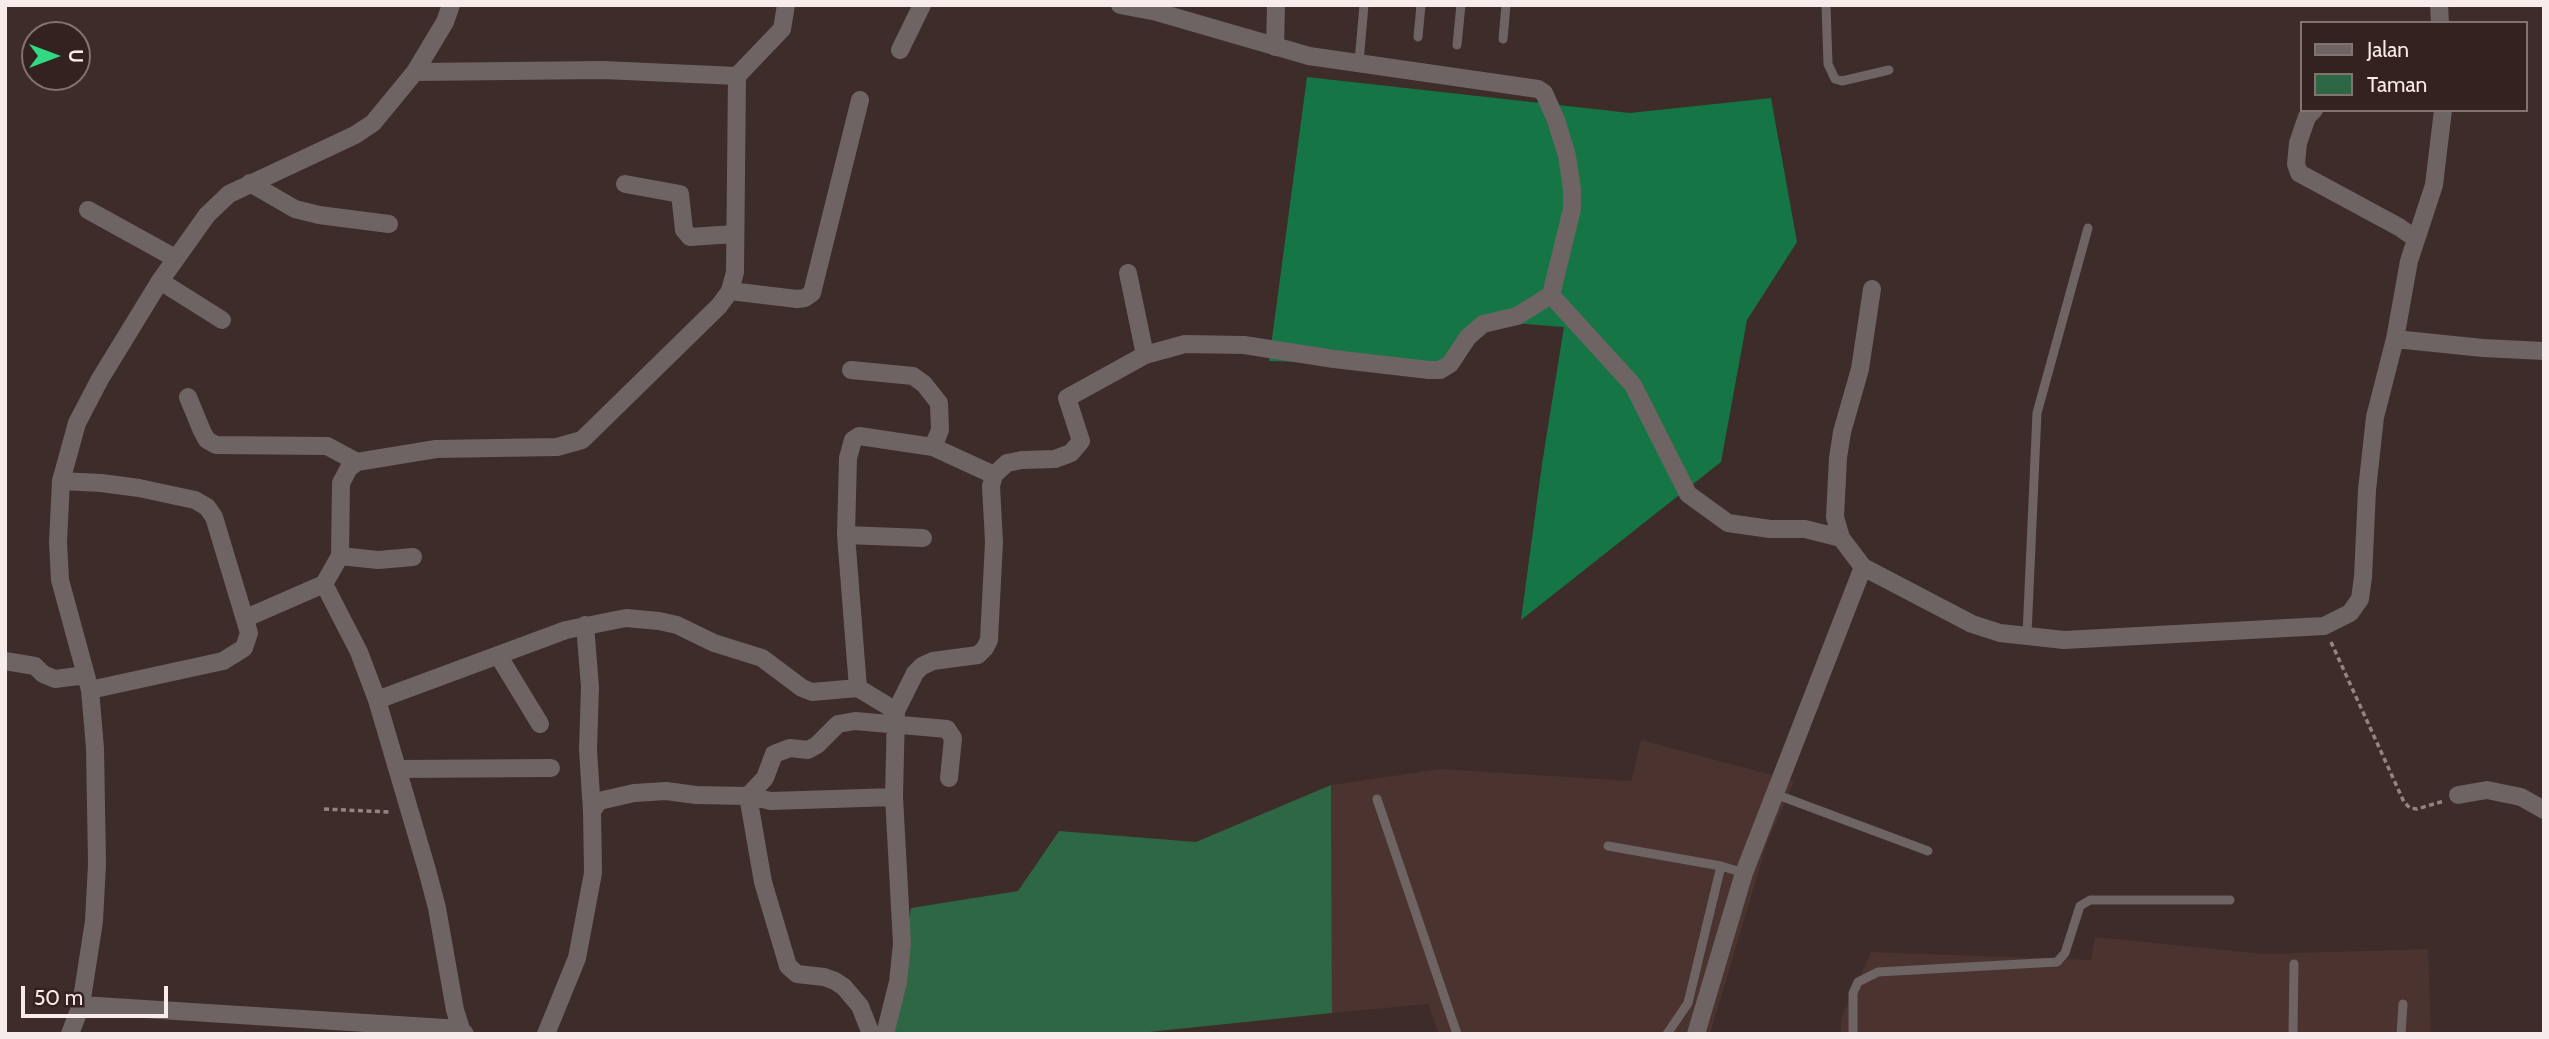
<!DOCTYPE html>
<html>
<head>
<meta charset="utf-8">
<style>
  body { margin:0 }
  #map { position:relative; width:2549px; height:1039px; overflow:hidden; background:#3d2c2a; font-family:Cabin,sans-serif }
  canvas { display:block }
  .frame { position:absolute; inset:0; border:7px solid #f8eceb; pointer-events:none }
  .legend { position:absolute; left:2300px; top:21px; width:228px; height:91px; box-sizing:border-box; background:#332220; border:2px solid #827371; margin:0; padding:9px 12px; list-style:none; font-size:21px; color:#f8eceb }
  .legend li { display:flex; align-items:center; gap:14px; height:35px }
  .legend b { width:35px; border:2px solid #827371 }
  .north { position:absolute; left:21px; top:21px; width:70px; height:70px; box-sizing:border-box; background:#332220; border:2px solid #827371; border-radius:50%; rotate:90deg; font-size:19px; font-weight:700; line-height:28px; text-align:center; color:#f8eceb }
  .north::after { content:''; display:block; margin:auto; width:24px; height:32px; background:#32d882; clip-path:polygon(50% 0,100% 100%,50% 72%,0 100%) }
  .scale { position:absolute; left:21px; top:986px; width:147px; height:32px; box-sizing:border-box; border:4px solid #f8eceb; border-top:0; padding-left:9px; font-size:21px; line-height:24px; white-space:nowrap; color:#f8eceb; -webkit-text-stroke:5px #332220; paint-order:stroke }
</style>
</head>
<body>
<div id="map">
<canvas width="2549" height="1039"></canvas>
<div class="frame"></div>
<ul class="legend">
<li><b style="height:9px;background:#6d6463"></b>Jalan</li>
<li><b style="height:19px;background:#2d6744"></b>Taman</li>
</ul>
<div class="north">U</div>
<div class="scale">50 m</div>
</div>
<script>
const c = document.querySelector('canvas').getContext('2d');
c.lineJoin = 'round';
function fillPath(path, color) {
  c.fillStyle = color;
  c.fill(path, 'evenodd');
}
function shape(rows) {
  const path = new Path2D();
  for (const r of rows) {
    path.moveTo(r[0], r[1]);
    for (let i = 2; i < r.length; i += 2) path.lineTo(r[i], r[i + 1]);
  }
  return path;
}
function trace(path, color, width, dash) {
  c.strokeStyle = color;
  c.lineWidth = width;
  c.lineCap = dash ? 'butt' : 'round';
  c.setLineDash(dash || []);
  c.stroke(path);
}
fillPath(shape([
  [1641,740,1794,781,1768,840,1710,1034,1439,1034,1428,1004,1332,1013,1331,785,1441,769,1631,781],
  [2095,937,2264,954,2428,949,2431,1034,1841,1034,1841,1019,1871,952,2091,960]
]), '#4b3330');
fillPath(shape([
  [1331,785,1332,1013,1130,1034,874,1034,891,1027,911,908,1018,891,1059,831,1196,842]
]), '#2d6744');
fillPath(shape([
  [1307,77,1630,113,1771,98,1797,242,1747,320,1721,462,1521,620,1542,464,1564,327,1474,320,1437,366,1269,361]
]), '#157544');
trace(shape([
  [2331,642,2404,802,2410,808,2417,809,2444,801],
  [324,809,390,812]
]), '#938483', 3.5, [5, 3.5]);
trace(shape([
  [1826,5,1828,64,1835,79,1842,81,1889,70],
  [1418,37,1421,5],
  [1503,39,1506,5],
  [1457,45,1461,5],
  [1359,62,1364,5],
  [2027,634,2037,413,2088,228],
  [1775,794,1928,851],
  [1377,799,1457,1034],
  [1608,846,1721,866,1744,873],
  [1667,1034,1688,1003,1721,866],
  [1853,1034,1853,993,1858,982,1878,972,2057,962,2065,953,2080,906,2090,900,2230,900],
  [2293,1034,2294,964],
  [2401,1034,2403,1004]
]), '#6d6463', 9);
trace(shape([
  [1120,5,1157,12,1309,56,1538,89,1544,93,1556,120,1567,156,1572,189,1572,209,1551,295,1633,385,1688,494,1728,523,1770,529,1805,529,1841,538,1863,567,1972,624,2000,633,2064,640,2324,626,2350,613,2360,599,2363,577,2367,490,2375,417,2395,339,2409,261,2434,185,2443,110],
  [2439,5,2440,23],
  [1275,47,1276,5],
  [900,50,922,5],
  [415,72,603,70,737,76],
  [2314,110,2307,117,2298,143,2296,164,2299,173,2399,227,2416,239],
  [250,183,295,209,319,215,389,224],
  [625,184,680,194,684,230,690,237,734,234],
  [88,210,175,258],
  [1128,273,1145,355],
  [160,281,222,320],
  [730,291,797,299,805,298,812,293,860,100],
  [2395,339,2483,348,2544,351],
  [851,370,913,376,924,384,939,403,940,430,933,447],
  [188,397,202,431,207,440,216,445,327,446,357,462],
  [61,481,101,483,139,488,195,500,207,507,214,517,249,633,244,648,223,661,90,690],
  [846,535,923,538],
  [1841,538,1835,517,1838,458,1842,432,1860,369,1872,289],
  [340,556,378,560,413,557],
  [324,584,359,652,377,700,427,870,437,908,455,1010,461,1029,465,1034],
  [246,618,324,584,340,556,341,483,349,468,357,462,436,449,557,447,582,440,719,306,730,291,735,272,737,76,782,29,786,5],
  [585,625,590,687,588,750,592,811],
  [498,655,540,724],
  [5,661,35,666,43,674,55,679,86,675],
  [858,688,846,535,848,458,853,440,859,436,933,447,994,475],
  [377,700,566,630,626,618,659,621,677,625,714,643,762,658,802,688,812,692,858,688,896,711],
  [399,769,551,768],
  [2458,795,2487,790,2521,797,2544,810],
  [81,1005,461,1029],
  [70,1034,81,1005,94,921,97,864,95,748,90,690,60,580,58,542,61,481,77,423,100,379,160,281,207,215,229,194,355,135,373,123,415,72,445,22,451,5],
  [546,1034,577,958,593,873,592,811,599,801,634,793,666,791,696,795,748,796,771,801,894,797],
  [871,1034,860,1006,844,987,835,981,824,977,797,974,788,966,763,882,748,796,765,778,774,754,790,748,808,750,817,745,838,724,855,721,947,729,953,738,949,778],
  [885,1034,898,982,902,944,894,797,896,711,915,673,922,666,933,661,978,655,985,648,989,640,994,542,991,486,994,475,1007,463,1022,460,1055,459,1071,453,1081,441,1067,398,1145,355,1185,344,1244,345,1334,359,1429,370,1440,370,1450,364,1468,337,1483,324,1517,316,1551,295],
  [1696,1034,1744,873,1863,567]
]), '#6d6463', 18);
</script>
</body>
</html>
